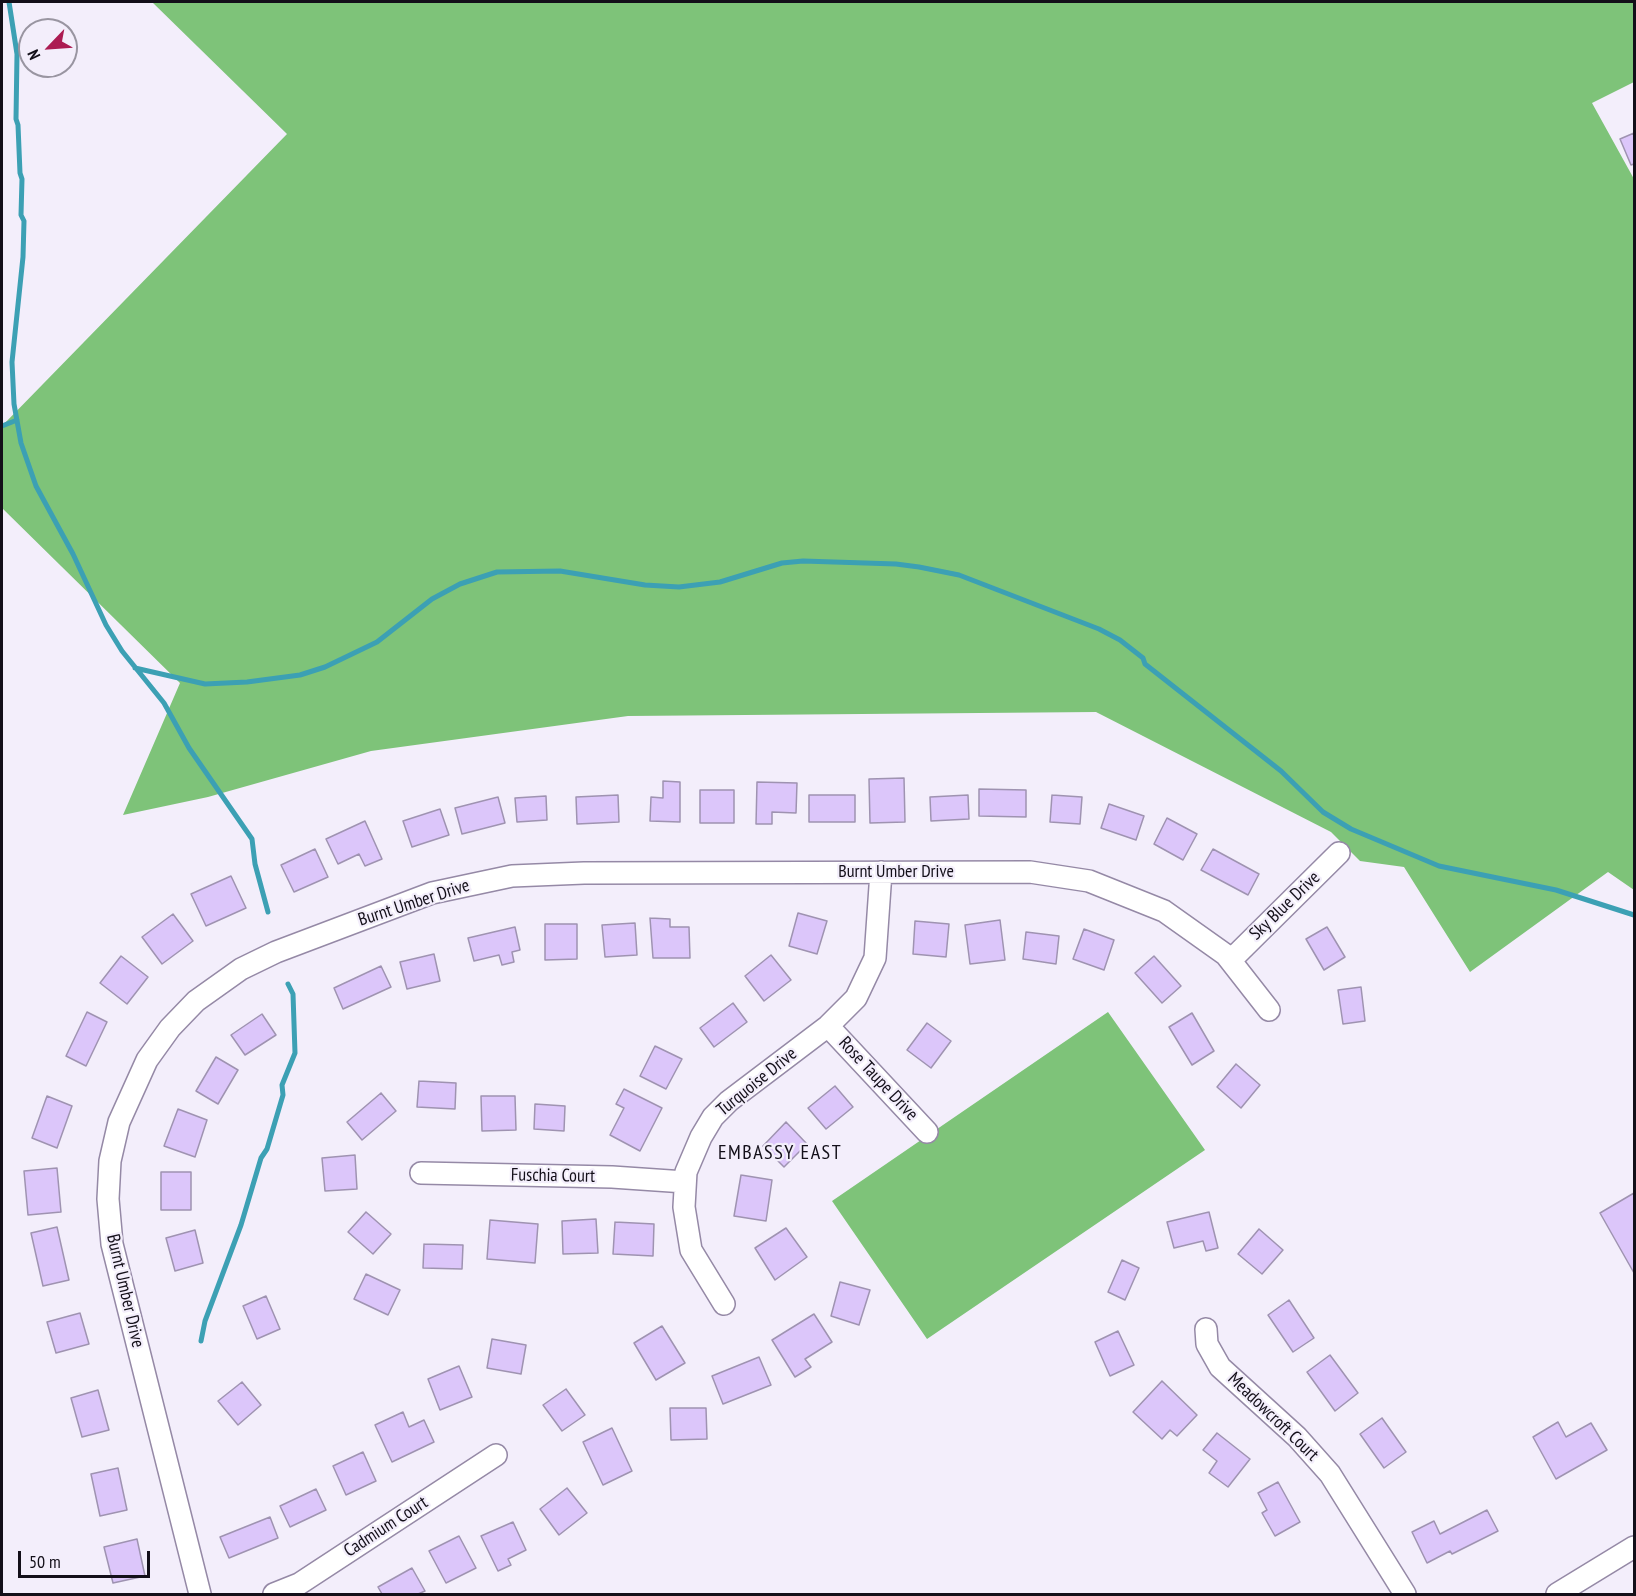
<!DOCTYPE html>
<html>
<head>
<meta charset="utf-8">
<style>
  body { margin:0 }
  #map { position:relative; width:1636px; height:1596px; overflow:hidden; background:#f3eefb; font-family:"PT Sans Narrow",sans-serif }
  canvas { display:block }
  .frame { position:absolute; inset:0; border:3px solid #130f19; pointer-events:none }
  .north { position:absolute; left:18px; top:18px; width:60px; height:60px; box-sizing:border-box; background:#f3eefb; border:2px solid #9995a1; border-radius:50%; rotate:245deg; font-size:16px; font-weight:700; line-height:24px; text-align:center; color:#130f19 }
  .north::after { content:''; display:block; margin:auto; width:21px; height:27px; background:#ac1b52; clip-path:polygon(50% 0,100% 100%,50% 72%,0 100%) }
  .scale { position:absolute; left:18px; top:1551px; width:132px; height:27px; box-sizing:border-box; border:3px solid #130f19; border-top:0; padding-left:8px; font-size:18px; line-height:21px; white-space:nowrap; color:#130f19; -webkit-text-stroke:4px #f3eefb; paint-order:stroke }
</style>
</head>
<body>
<div id="map">
<canvas width="1636" height="1596"></canvas>
<div class="frame"></div>
<div class="north">N</div>
<div class="scale">50 m</div>
</div>
<script>
const c = document.querySelector('canvas').getContext('2d');
c.lineJoin = 'round';
function fillPath(path, color) {
  c.fillStyle = color;
  c.fill(path, 'evenodd');
}
function shape(rows) {
  const path = new Path2D();
  for (const r of rows) {
    path.moveTo(r[0], r[1]);
    for (let i = 2; i < r.length; i += 2) path.lineTo(r[i], r[i + 1]);
  }
  return path;
}
function trace(path, color, width, dash) {
  c.strokeStyle = color;
  c.lineWidth = width;
  c.lineCap = dash ? 'butt' : 'round';
  c.setLineDash(dash || []);
  c.stroke(path);
}
function drawText(font, color, halo, rows, align = 'center') {
  c.font = font + ' "PT Sans Narrow",sans-serif';
  c.lineWidth = 4.5;
  c.setLineDash([]);
  c.textBaseline = 'middle';
  c.strokeStyle = halo;
  c.fillStyle = color;
  for (const [text, x, y, turn = 0] of rows) {
    c.save();
    c.translate(x, y);
    c.rotate((+turn || 0) * Math.PI / 180);
    c.textAlign = isNaN(turn) ? turn : align;
    if (halo) c.strokeText(text, 0, 0);
    c.fillText(text, 0, 0);
    c.restore();
  }
}
fillPath(shape([
  [152,2,1634,2,1634,82,1592,103,1634,179,1634,890,1608,872,1470,972,1404,867,1360,861,1331,832,1096,712,628,716,371,751,208,797,123,815,180,683,2,508,2,426,287,134],
  [1108,1012,1205,1150,927,1339,832,1201]
]), '#7ec379');
trace(shape([
  [9,2,17,54,16,119,18,125,20,173,22,179,21,215,24,221,23,257,12,362,14,404,21,443,36,486,73,554,106,625,122,651,164,703,189,748,252,839,255,864,268,912],
  [2,426,17,420],
  [135,668,205,684,247,682,300,675,325,667,377,642,432,599,460,584,497,572,560,571,645,585,679,587,720,582,782,563,803,561,896,564,919,567,959,575,1099,629,1120,640,1143,658,1145,664,1281,771,1323,812,1351,829,1439,866,1556,890,1634,915],
  [201,1341,205,1321,241,1225,261,1158,267,1149,283,1095,282,1085,295,1053,293,994,288,984]
]), '#3ca0b4', 5);
const building = shape([
  [1634,133,1634,164,1631,165,1620,139,1634,133],
  [904,778,905,822,870,823,869,779,904,778],
  [663,781,680,782,680,822,650,821,651,797,663,798,663,781],
  [757,782,797,783,796,813,772,812,772,824,756,824,757,782],
  [979,789,1026,790,1026,817,979,816,979,789],
  [700,790,734,790,734,823,700,823,700,790],
  [618,795,619,822,577,824,576,797,618,795],
  [809,795,855,795,855,822,809,822,809,795],
  [968,795,969,819,931,821,930,797,968,795],
  [1052,795,1082,797,1080,824,1050,822,1052,795],
  [546,796,547,820,517,822,515,798,546,796],
  [498,797,505,823,462,834,455,808,498,797],
  [1109,804,1144,816,1136,840,1101,828,1109,804],
  [440,809,449,835,412,847,403,821,440,809],
  [1167,818,1197,834,1183,860,1154,844,1167,818],
  [365,821,382,859,365,866,359,854,338,864,326,839,365,821],
  [315,849,328,877,294,892,281,865,315,849],
  [1213,849,1259,874,1248,895,1201,870,1213,849],
  [231,876,246,908,206,926,191,894,231,876],
  [798,913,827,921,817,954,789,946,798,913],
  [173,914,193,941,162,964,142,937,173,914],
  [650,918,670,919,670,927,689,927,690,958,653,958,650,918],
  [1000,920,1005,960,970,964,965,925,1000,920],
  [915,921,949,924,946,957,913,954,915,921],
  [635,923,637,955,605,957,602,925,635,923],
  [545,924,577,924,577,959,545,960,545,924],
  [515,927,520,950,512,952,514,962,502,965,499,955,474,961,468,938,515,927],
  [1327,927,1345,957,1324,970,1306,939,1327,927],
  [1084,929,1114,940,1104,970,1073,959,1084,929],
  [1026,932,1059,936,1056,964,1023,959,1026,932],
  [434,954,440,981,407,989,400,962,434,954],
  [771,955,791,980,764,1001,745,976,771,955],
  [121,956,148,977,127,1004,100,983,121,956],
  [1154,956,1181,986,1162,1003,1135,973,1154,956],
  [381,966,391,987,343,1009,334,988,381,966],
  [1361,987,1365,1021,1343,1024,1338,990,1361,987],
  [733,1003,747,1022,714,1047,700,1028,733,1003],
  [87,1012,107,1022,86,1066,66,1056,87,1012],
  [1192,1013,1214,1051,1192,1065,1169,1027,1192,1013],
  [262,1014,276,1035,245,1055,231,1035,262,1014],
  [927,1023,951,1041,931,1068,907,1050,927,1023],
  [655,1046,682,1059,666,1089,640,1076,655,1046],
  [216,1057,238,1070,218,1104,196,1091,216,1057],
  [1236,1064,1260,1085,1241,1108,1217,1087,1236,1064],
  [419,1081,456,1083,455,1109,417,1107,419,1081],
  [835,1086,853,1107,826,1129,808,1108,835,1086],
  [624,1089,662,1108,640,1151,610,1135,624,1108,616,1104,624,1089],
  [381,1093,396,1111,362,1140,347,1122,381,1093],
  [47,1096,72,1106,57,1148,32,1138,47,1096],
  [481,1096,515,1096,516,1130,482,1131,481,1096],
  [535,1104,565,1106,564,1131,534,1129,535,1104],
  [178,1109,207,1120,195,1157,164,1146,178,1109],
  [786,1122,807,1144,784,1167,763,1146,786,1122],
  [355,1155,357,1189,325,1191,322,1158,355,1155],
  [57,1168,61,1212,28,1215,24,1171,57,1168],
  [161,1172,191,1172,191,1210,161,1210,161,1172],
  [741,1175,772,1180,766,1221,734,1216,741,1175],
  [1634,1193,1634,1273,1600,1213,1634,1193],
  [366,1212,391,1234,373,1254,348,1232,366,1212],
  [1209,1212,1218,1248,1206,1251,1203,1241,1174,1248,1167,1222,1209,1212],
  [596,1219,598,1253,563,1254,562,1221,596,1219],
  [490,1220,538,1224,535,1263,487,1259,490,1220],
  [615,1222,654,1224,653,1256,613,1254,615,1222],
  [57,1227,69,1280,43,1286,31,1233,57,1227],
  [786,1228,807,1257,775,1280,755,1248,786,1228],
  [1259,1229,1283,1250,1262,1274,1238,1254,1259,1229],
  [195,1230,203,1263,175,1271,166,1238,195,1230],
  [424,1244,463,1245,462,1269,423,1268,424,1244],
  [1122,1260,1139,1268,1125,1300,1108,1292,1122,1260],
  [366,1274,400,1290,388,1315,354,1299,366,1274],
  [840,1282,870,1290,859,1325,831,1316,840,1282],
  [266,1296,280,1329,257,1339,243,1306,266,1296],
  [1289,1300,1314,1338,1293,1352,1268,1315,1289,1300],
  [80,1313,89,1344,56,1353,47,1322,80,1313],
  [814,1314,832,1342,805,1359,811,1367,795,1377,772,1340,814,1314],
  [662,1326,685,1363,656,1380,634,1343,662,1326],
  [1118,1331,1134,1365,1110,1376,1095,1342,1118,1331],
  [492,1339,526,1345,521,1374,487,1368,492,1339],
  [1330,1355,1358,1393,1335,1411,1307,1372,1330,1355],
  [759,1357,771,1385,723,1404,712,1376,759,1357],
  [459,1366,472,1397,440,1410,428,1379,459,1366],
  [1162,1381,1197,1415,1177,1436,1170,1430,1162,1439,1133,1412,1162,1381],
  [242,1382,261,1405,238,1425,218,1401,242,1382],
  [566,1389,585,1415,562,1431,543,1405,566,1389],
  [98,1390,109,1430,82,1437,71,1398,98,1390],
  [670,1408,706,1408,707,1439,671,1440,670,1408],
  [403,1412,409,1427,424,1420,434,1442,392,1462,375,1425,403,1412],
  [1382,1418,1406,1452,1384,1468,1360,1434,1382,1418],
  [1558,1422,1566,1437,1591,1423,1607,1450,1556,1479,1533,1437,1558,1422],
  [612,1428,632,1471,603,1485,583,1442,612,1428],
  [1217,1433,1250,1459,1228,1487,1209,1473,1217,1461,1203,1450,1217,1433],
  [363,1452,376,1481,346,1495,333,1466,363,1452],
  [118,1468,127,1510,100,1516,91,1474,118,1468],
  [1278,1482,1300,1522,1275,1536,1262,1513,1267,1510,1258,1493,1278,1482],
  [567,1488,587,1513,559,1535,540,1509,567,1488],
  [316,1489,326,1510,290,1527,280,1506,316,1489],
  [1487,1510,1498,1531,1452,1554,1450,1551,1427,1563,1412,1532,1434,1521,1440,1534,1487,1510],
  [270,1517,278,1538,229,1558,220,1537,270,1517],
  [513,1522,526,1550,508,1559,511,1565,498,1571,481,1536,513,1522],
  [459,1536,476,1568,446,1583,429,1551,459,1536],
  [137,1539,145,1576,113,1583,104,1547,137,1539],
  [412,1568,425,1591,418,1594,382,1594,378,1587,412,1568]
]);
fillPath(building, '#dcc6fa');
trace(building, '#9f93b1', 1.5);
const minor = shape([
  [1231,960,1339,853],
  [828,1026,927,1132],
  [421,1173,612,1177,685,1182],
  [724,1304,691,1250,684,1207,686,1172,701,1137,713,1117,729,1101,828,1026,856,998,875,958,881,872],
  [1206,1329,1207,1344,1220,1367,1297,1437,1330,1474,1405,1594],
  [200,1594,112,1244,108,1199,110,1161,119,1122,147,1060,170,1028,196,1001,241,969,276,952,432,893,512,876,584,873,1030,872,1089,881,1164,911,1226,955,1269,1010],
  [274,1594,299,1584,496,1455],
  [1557,1594,1634,1547]
]);
trace(minor, '#9589a6', 24);
trace(minor, '#fff', 21);
drawText('18px', '#130f19', '#f3eefb', [
  ["Burnt Umber Drive",896,872],
  ["Burnt Umber Drive",414,903,-18],
  ["Sky Blue Drive",1285,906,-44],
  ["Rose Taupe Drive",878,1079,47],
  ["Turquoise Drive",757,1082,-39],
  ["Fuschia Court",553,1176,1],
  ["Burnt Umber Drive",125,1291,77],
  ["Meadowcroft Court",1273,1417,44],
  ["Cadmium Court",386,1527,-33]
]);
c.letterSpacing = '1.5px';
drawText('20px', '#130f19', '#f3eefb', [
  ["EMBASSY EAST",780,1153]
]);
c.letterSpacing = '0px';
</script>
</body>
</html>
